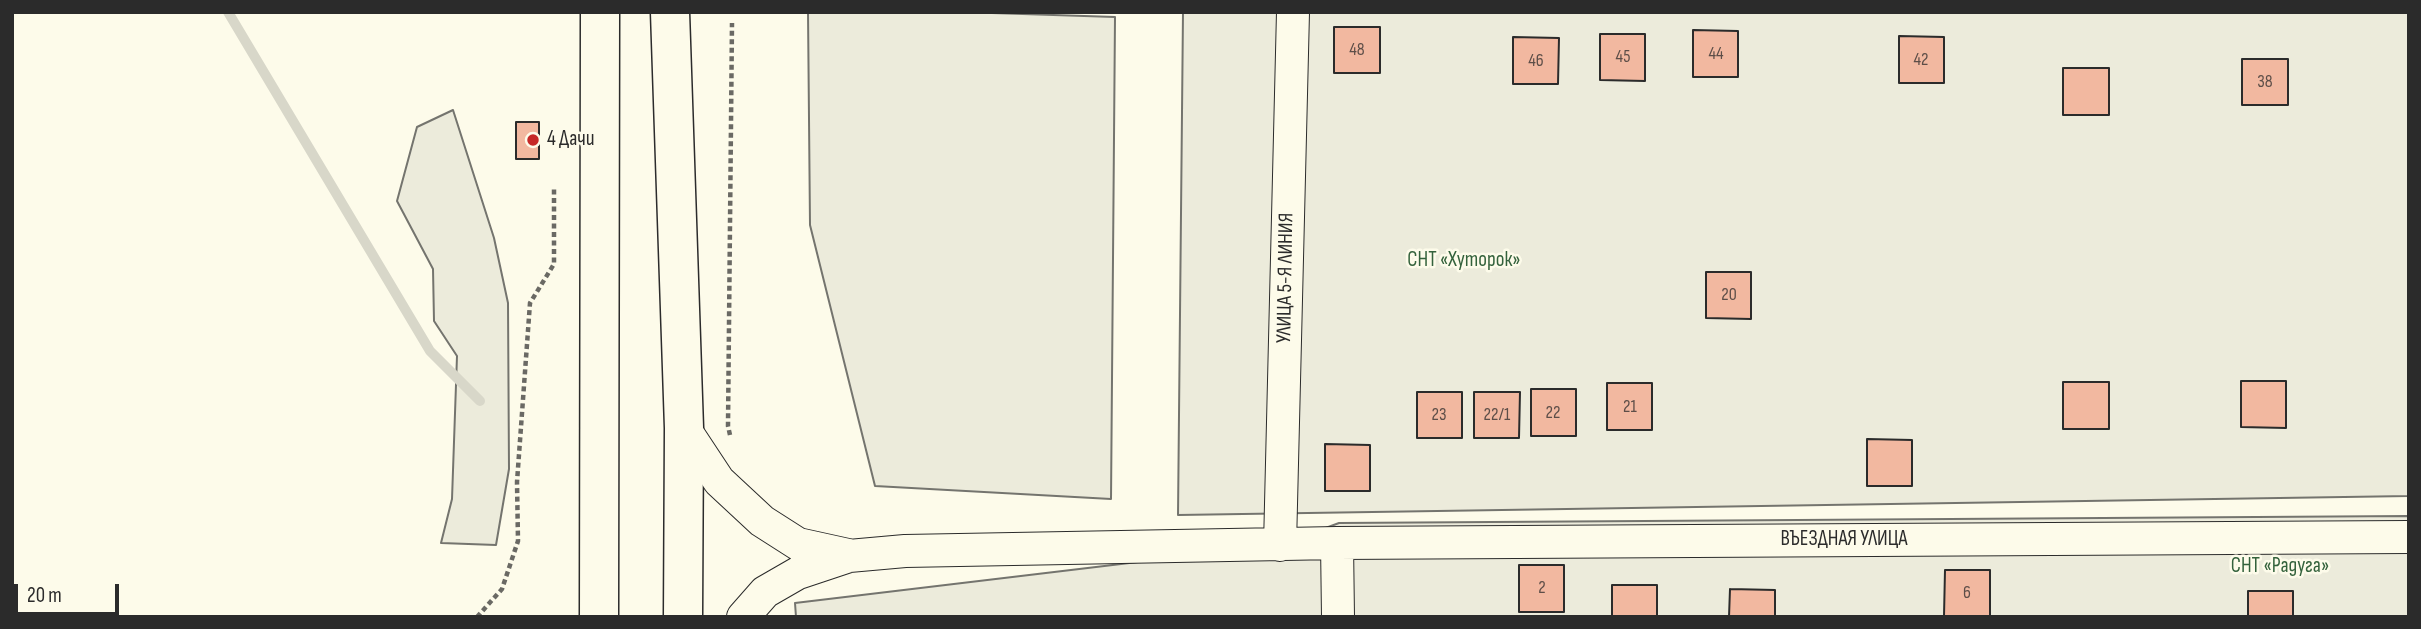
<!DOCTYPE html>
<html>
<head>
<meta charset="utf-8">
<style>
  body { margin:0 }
  #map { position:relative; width:2421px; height:629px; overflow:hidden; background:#fdfbea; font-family:"Sofia Sans Condensed",sans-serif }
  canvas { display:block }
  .frame { position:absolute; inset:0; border:14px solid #2b2b2b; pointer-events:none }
  .scale { position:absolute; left:14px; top:584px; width:105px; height:32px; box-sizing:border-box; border:4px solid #2b2b2b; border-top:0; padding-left:9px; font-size:21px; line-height:24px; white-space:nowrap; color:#2b2b2b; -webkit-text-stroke:5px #fdfbea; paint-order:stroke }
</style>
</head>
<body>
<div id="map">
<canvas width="2421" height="629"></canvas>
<div class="frame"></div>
<div class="scale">20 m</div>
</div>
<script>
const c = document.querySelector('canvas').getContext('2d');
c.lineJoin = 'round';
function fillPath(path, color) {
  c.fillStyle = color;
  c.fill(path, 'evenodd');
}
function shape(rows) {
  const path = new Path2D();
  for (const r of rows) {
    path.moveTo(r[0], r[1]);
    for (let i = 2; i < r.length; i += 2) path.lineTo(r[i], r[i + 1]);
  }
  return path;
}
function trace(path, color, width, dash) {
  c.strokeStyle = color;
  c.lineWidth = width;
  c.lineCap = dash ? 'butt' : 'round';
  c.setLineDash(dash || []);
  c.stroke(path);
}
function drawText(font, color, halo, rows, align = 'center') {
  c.font = font + ' "Sofia Sans Condensed",sans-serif';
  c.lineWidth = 5;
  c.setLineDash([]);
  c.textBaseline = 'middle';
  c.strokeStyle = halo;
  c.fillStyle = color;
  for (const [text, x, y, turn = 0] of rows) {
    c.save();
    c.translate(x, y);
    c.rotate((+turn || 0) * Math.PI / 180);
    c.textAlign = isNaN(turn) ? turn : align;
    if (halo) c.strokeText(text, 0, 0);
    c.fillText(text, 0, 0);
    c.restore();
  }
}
const green = shape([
  [808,12,961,12,1115,17,1111,499,875,486,810,225,808,12],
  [1183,12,2409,12,2409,496,1178,515,1183,12],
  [453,110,494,238,508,303,509,469,496,545,441,543,452,499,457,356,434,321,433,269,397,201,417,127,453,110],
  [2409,516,2409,617,796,617,795,603,1280,545,1339,523,2409,516]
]);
fillPath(green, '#ecebdb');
trace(green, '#74746e', 2);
trace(shape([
  [228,12,430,351,480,401]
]), '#d8d7c9', 10);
const building = shape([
  [1334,27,1380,27,1380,73,1334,73,1334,27],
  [1693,30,1738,31,1738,77,1693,77,1693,30],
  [1600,34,1645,34,1645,81,1600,80,1600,34],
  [1899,36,1944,37,1944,83,1899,83,1899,36],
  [1513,37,1559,38,1558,84,1513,84,1513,37],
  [2242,59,2288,59,2288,105,2242,105,2242,59],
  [2063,68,2109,68,2109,115,2063,115,2063,68],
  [516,122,539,122,539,159,516,159,516,122],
  [1706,272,1751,272,1751,319,1706,318,1706,272],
  [2241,381,2286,381,2286,428,2241,427,2241,381],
  [2063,382,2109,382,2109,429,2063,429,2063,382],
  [1607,383,1652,383,1652,430,1607,430,1607,383],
  [1531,389,1576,389,1576,436,1531,436,1531,389],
  [1417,392,1462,392,1462,438,1417,438,1417,392],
  [1474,392,1520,392,1519,438,1474,438,1474,392],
  [1867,439,1912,440,1912,486,1867,486,1867,439],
  [1325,444,1370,445,1370,491,1325,491,1325,444],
  [1519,565,1564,565,1564,612,1519,612,1519,565],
  [1945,570,1990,570,1990,616,1944,616,1945,570],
  [1612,585,1657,585,1657,617,1612,617,1612,585],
  [1730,589,1775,590,1775,617,1729,617,1730,589],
  [2248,591,2293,591,2293,617,2248,617,2248,591]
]);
fillPath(building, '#f2b8a0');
trace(building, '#2b2b2b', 2);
const minor = shape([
  [684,428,719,481,762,521,798,544,848,555],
  [1337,543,1338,617],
  [1280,545,1293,12],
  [743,617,765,592,798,573,849,556,905,551,1337,543,2409,537]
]);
const primary = shape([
  [670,12,684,428,683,617],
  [599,617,600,12]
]);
trace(minor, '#2b2b2b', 34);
trace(primary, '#2b2b2b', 41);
trace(shape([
  [730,435,728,426,732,23],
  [477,617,502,589,518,541,517,482,530,303,554,264,554,187]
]), '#6a6964', 4.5, [5, 3.5]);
trace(minor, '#fdfbea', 32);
trace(primary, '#fdfbea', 38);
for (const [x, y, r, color] of [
  [533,140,7,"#c62828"]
]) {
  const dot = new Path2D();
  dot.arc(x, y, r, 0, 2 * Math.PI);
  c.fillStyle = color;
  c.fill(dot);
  trace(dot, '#fdfbea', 2.5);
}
drawText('18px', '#5d4e48', null, [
  ["48",1357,50],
  ["44",1716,54],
  ["45",1623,57],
  ["42",1921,60],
  ["46",1536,61],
  ["38",2265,82],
  ["20",1729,295],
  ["21",1630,407],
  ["22",1553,413],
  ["23",1439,415],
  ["22/1",1497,415],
  ["2",1542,588],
  ["6",1967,593]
]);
drawText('21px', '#2b2b2b', '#fdfbea', [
  ["4 Дачи",547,140]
], 'left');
drawText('21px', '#34623c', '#fdfbea', [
  ["СНТ «Хуторок»",1464,261],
  ["СНТ «Радуга»",2280,567]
]);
drawText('21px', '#2b2b2b', '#fdfbea', [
  ["УЛИЦА 5-Я ЛИНИЯ",1286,278,-89],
  ["ВЪЕЗДНАЯ УЛИЦА",1844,540]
]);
</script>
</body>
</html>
